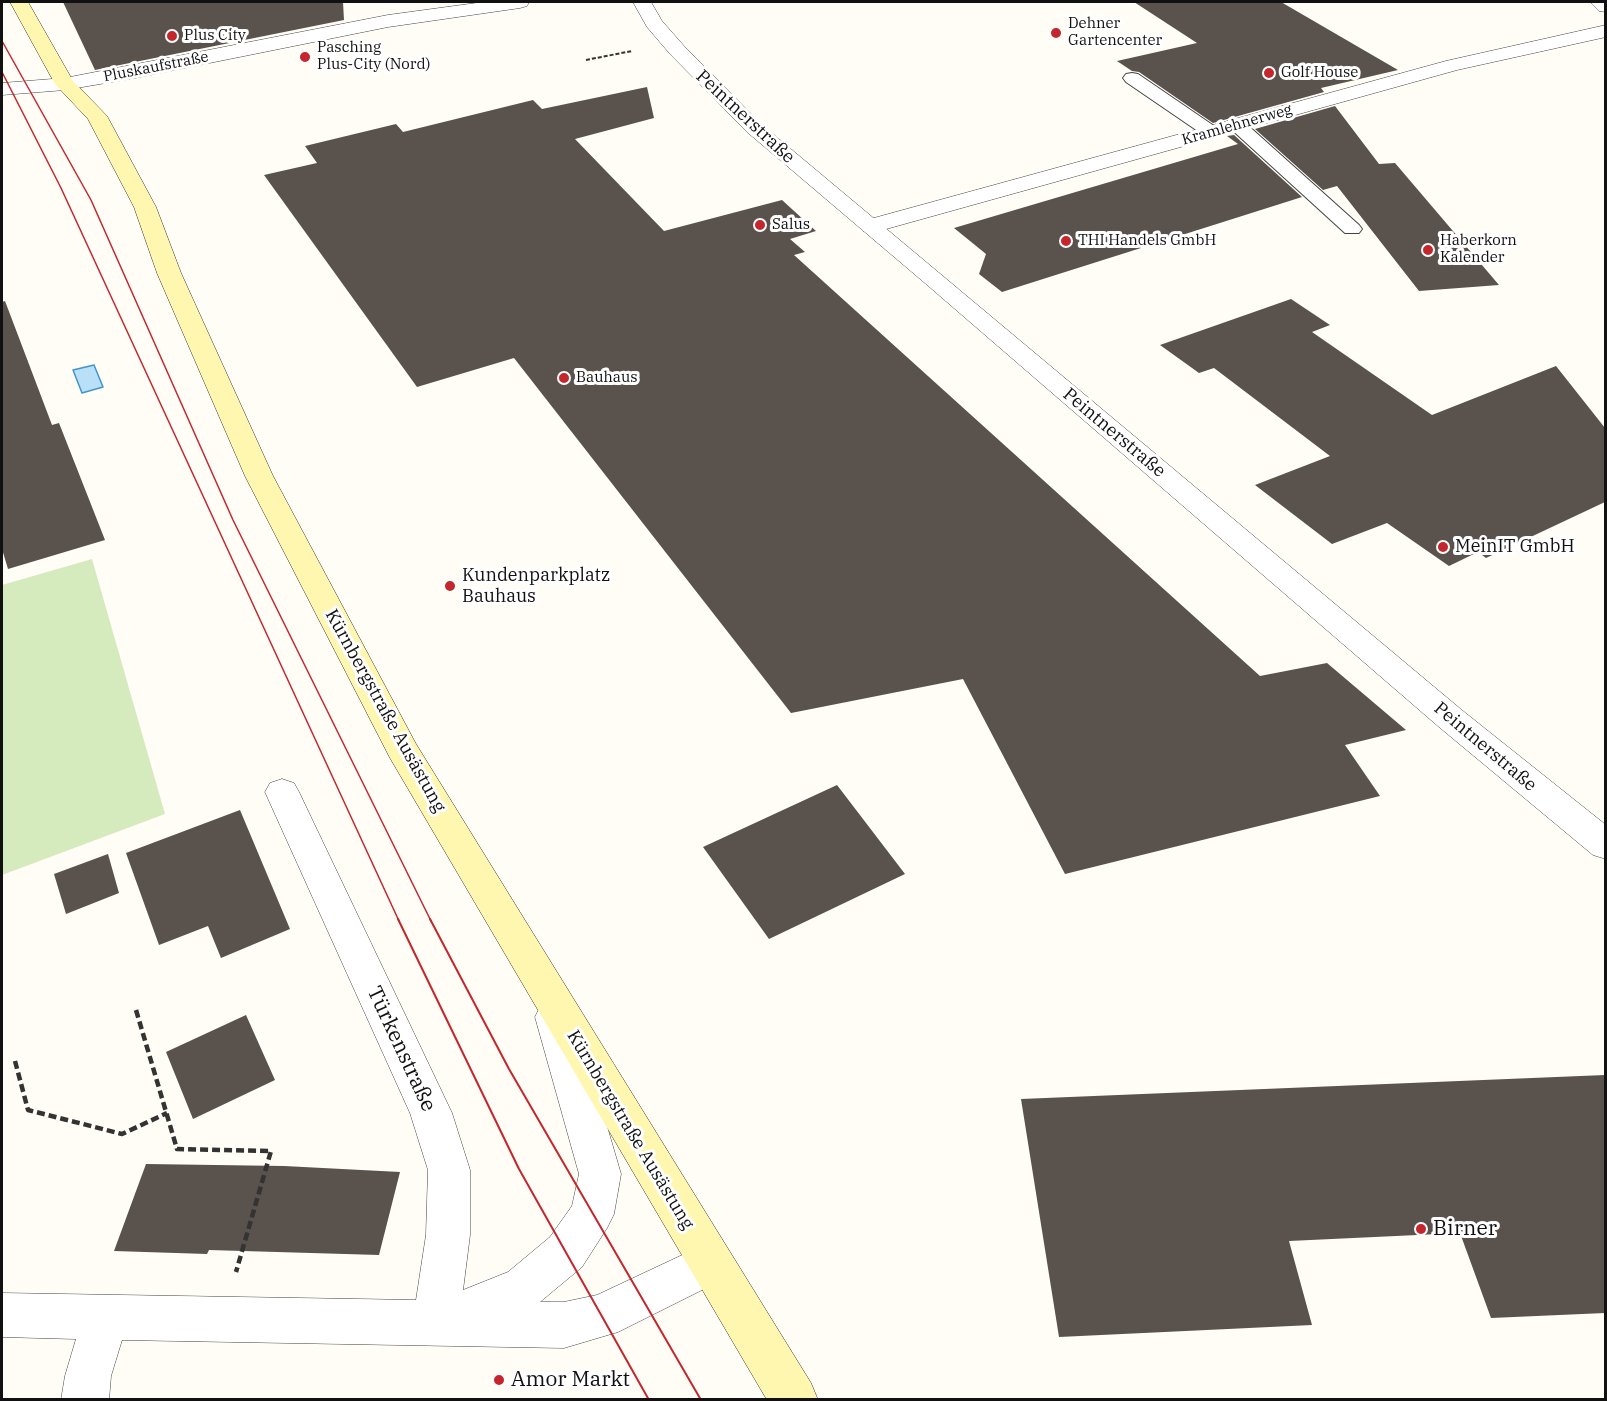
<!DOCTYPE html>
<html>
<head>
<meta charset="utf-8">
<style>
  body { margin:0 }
  #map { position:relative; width:1607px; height:1401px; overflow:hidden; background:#fffdf5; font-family:"IBM Plex Serif",serif }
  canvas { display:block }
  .frame { position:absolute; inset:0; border:3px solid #111; pointer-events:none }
</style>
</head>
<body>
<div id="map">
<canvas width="1607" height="1401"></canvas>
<div class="frame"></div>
</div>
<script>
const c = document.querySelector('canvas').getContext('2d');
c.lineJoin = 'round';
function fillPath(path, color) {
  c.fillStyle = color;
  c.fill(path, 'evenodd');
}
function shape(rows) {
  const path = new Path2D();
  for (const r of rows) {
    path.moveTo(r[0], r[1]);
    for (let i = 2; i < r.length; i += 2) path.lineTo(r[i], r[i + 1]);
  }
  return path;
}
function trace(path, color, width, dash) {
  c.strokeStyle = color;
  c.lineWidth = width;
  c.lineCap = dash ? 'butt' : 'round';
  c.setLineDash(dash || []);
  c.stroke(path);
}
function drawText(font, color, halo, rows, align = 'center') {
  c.font = font + ' "IBM Plex Serif",serif';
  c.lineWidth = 6;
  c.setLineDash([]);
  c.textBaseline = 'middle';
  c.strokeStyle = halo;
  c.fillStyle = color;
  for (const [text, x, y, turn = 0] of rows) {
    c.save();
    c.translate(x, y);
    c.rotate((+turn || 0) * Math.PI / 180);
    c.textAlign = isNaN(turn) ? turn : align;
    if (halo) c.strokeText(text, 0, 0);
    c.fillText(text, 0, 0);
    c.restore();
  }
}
fillPath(shape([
  [92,559,165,814,2,875,2,585]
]), '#d5ebbd');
const water = shape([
  [94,365,103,387,82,393,73,370,94,365]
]);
fillPath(water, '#b9e0f7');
trace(water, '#3f96cf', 1.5);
fillPath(shape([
  [63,2,343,2,344,20,95,70],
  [1134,2,1281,2,1398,70,1321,88,1324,92,1213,123,1139,72,1132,71,1117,61,1197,43],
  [647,87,654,118,575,139,664,231,782,200,816,231,790,239,805,252,794,255,1260,676,1327,663,1406,730,1345,745,1380,796,1065,874,963,679,791,713,514,358,417,387,264,175,317,163,305,146,396,124,403,132,533,100,542,109],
  [1335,106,1379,164,1395,163,1499,285,1419,291,1337,186,1323,190,1255,129],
  [1234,135,1302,197,1002,292,979,274,986,254,954,228,1238,144,1227,136],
  [1291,299,1330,325,1312,332,1432,415,1556,366,1605,428,1605,502,1486,558,1478,552,1449,566,1387,523,1332,544,1255,485,1330,456,1214,368,1199,373,1160,345],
  [5,301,52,425,59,423,105,540,8,569,2,549,2,302],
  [837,785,905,874,769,939,703,847],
  [240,810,290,929,221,958,208,926,159,945,126,853],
  [108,854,119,893,66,914,54,874],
  [246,1015,275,1080,193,1119,166,1052],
  [1605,1075,1605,1313,1491,1318,1460,1233,1289,1241,1312,1325,1059,1337,1021,1099],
  [146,1164,284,1166,400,1172,379,1255,209,1250,207,1254,114,1251]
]), '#5a524d');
const service = shape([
  [1132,73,1138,74,1217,128,1220,132,1217,136,1205,136,1126,82,1123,78,1126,74,1132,73],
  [1237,120,1243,121,1359,225,1362,229,1359,233,1345,233,1231,129,1228,125,1231,121,1237,120]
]);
const minor = shape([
  [484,2,529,2,527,6,520,8,388,27,135,78,65,90,2,95,2,83,65,78,388,15,484,2],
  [1590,2,1606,2,1606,12,1599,11,1590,2],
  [1606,25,1606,37,1457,70,879,231,871,233,863,231,859,226,863,221,1446,61,1606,25],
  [282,779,294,783,299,792,452,1113,470,1170,470,1235,463,1290,508,1272,550,1237,572,1206,579,1174,535,1017,541,1005,555,1000,569,1005,575,1017,621,1174,614,1214,607,1228,582,1267,540,1302,564,1302,597,1295,710,1242,726,1248,732,1263,726,1278,618,1332,564,1348,122,1340,111,1376,109,1400,61,1400,65,1376,76,1339,2,1337,2,1293,416,1300,426,1235,428,1170,410,1113,265,792,270,783,282,779]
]);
const tertiary = shape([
  [633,2,651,2,662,21,684,46,761,124,1463,711,1606,825,1606,859,1593,855,1439,727,926,284,747,132,670,54,647,27,633,2]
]);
const secondary = shape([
  [10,2,28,2,73,81,107,116,156,207,181,273,273,476,416,744,811,1383,818,1400,767,1400,390,758,245,476,157,273,134,207,88,119,55,84,10,2]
]);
trace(service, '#444', 2);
trace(minor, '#444', 1);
trace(tertiary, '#444', 1);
trace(secondary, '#333', 1);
trace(shape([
  [586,60,632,51]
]), '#333', 2, [4, 2]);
trace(shape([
  [136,1010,177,1149,271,1151,236,1272],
  [15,1061,28,1110,122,1134,167,1113]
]), '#333', 4.5, [8, 4]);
fillPath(service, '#fff');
fillPath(minor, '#fff');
fillPath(tertiary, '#fff');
fillPath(secondary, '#fff6b0');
trace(shape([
  [2,41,91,200,233,520,431,921],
  [2,72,61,188,399,921]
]), '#c4262e', 1.5);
trace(shape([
  [398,919,519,1169,649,1400],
  [430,919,509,1069,701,1400]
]), '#c4262e', 2);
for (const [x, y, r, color] of [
  [1056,33,6,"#c4262e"],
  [172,36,6,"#c4262e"],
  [305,57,6,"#c4262e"],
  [1269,73,6,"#c4262e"],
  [760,225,6,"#c4262e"],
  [1066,241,6,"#c4262e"],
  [1428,250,6,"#c4262e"],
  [564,378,6,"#c4262e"],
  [1443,547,6,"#c4262e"],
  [450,586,6,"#c4262e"],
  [1421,1229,6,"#c4262e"],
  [499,1380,6,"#c4262e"]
]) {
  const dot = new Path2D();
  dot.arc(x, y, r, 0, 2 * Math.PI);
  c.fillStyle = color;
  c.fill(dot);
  trace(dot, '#fff', 2);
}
drawText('15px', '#111', '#fff', [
  ["Dehner",1068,24],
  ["Gartencenter",1068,41],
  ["Plus City",184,36],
  ["Pasching",317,48],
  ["Plus-City (Nord)",317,65],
  ["Golf House",1281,73],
  ["Salus",772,225],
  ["THI Handels GmbH",1078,241],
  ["Haberkorn",1440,241],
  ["Kalender",1440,258],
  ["Bauhaus",576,378]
], 'left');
drawText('15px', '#111', '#fff', [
  ["Pluskaufstraße",156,67,-11],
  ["Kramlehnerweg",1237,125,-16]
]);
drawText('18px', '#111', '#fff', [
  ["Peintnerstraße",745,117,43],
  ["Peintnerstraße",1114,433,40],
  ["Kürnbergstraße Ausästung",385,711,61],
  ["Peintnerstraße",1485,747,40],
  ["Kürnbergstraße Ausästung",630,1130,59]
]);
drawText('18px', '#111', '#fff', [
  ["MeinIT GmbH",1455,547],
  ["Kundenparkplatz",462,576],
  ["Bauhaus",462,597]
], 'left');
drawText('21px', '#111', '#fff', [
  ["Türkenstraße",401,1049,65]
]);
drawText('21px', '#111', '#fff', [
  ["Birner",1433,1229],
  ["Amor Markt",511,1380]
], 'left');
</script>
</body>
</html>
